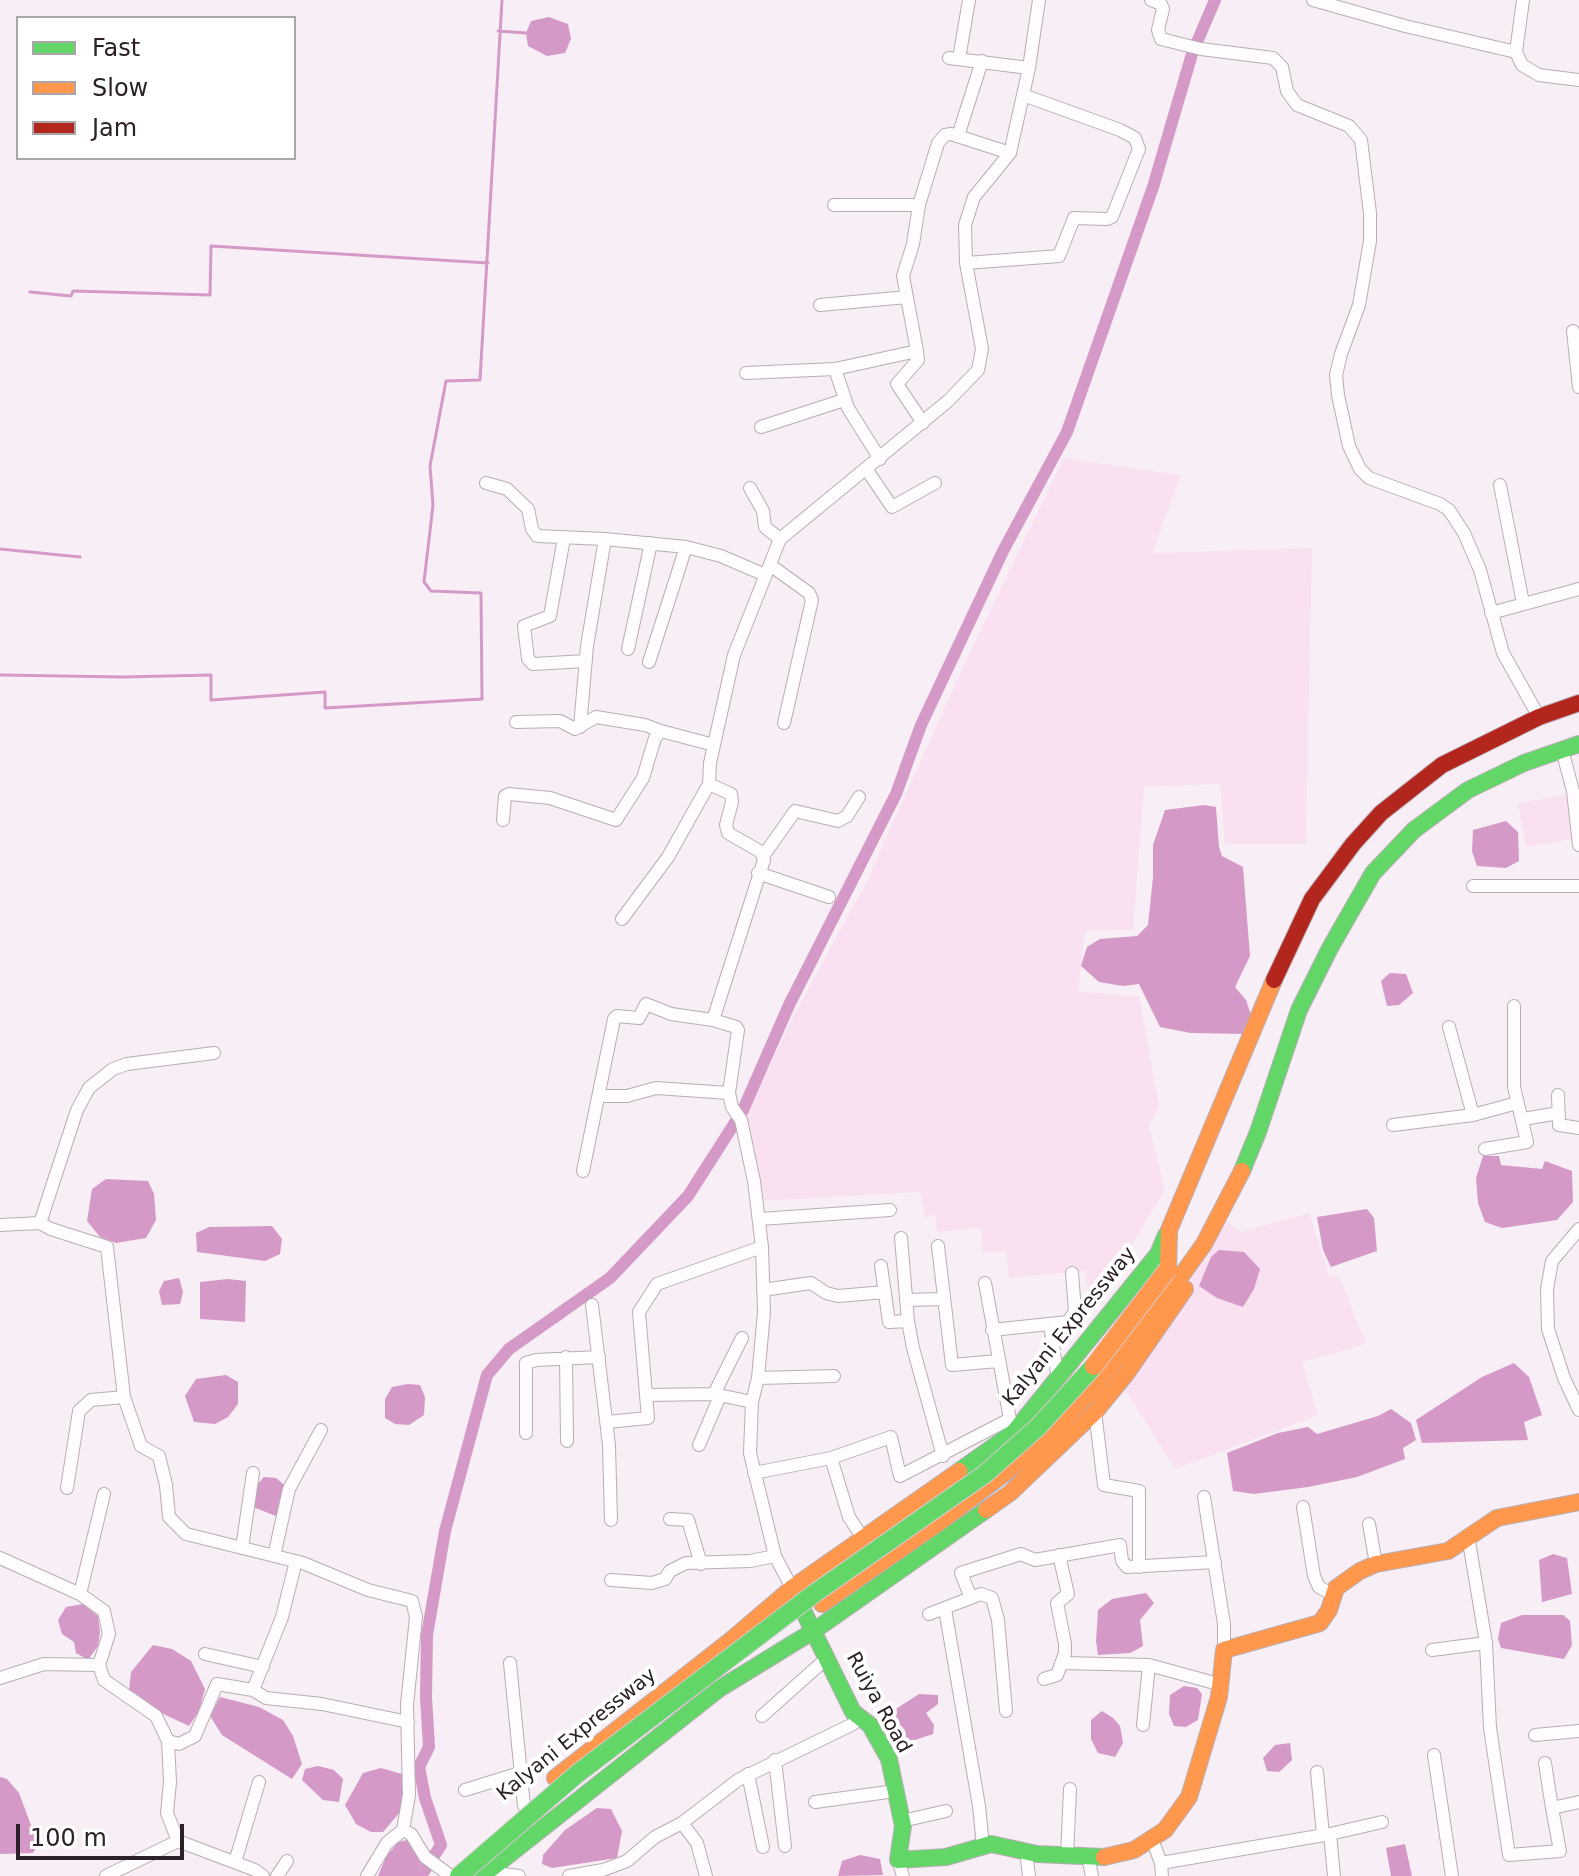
<!DOCTYPE html>
<html>
<head>
<meta charset="utf-8">
<style>
  body { margin:0 }
  #map { position:relative; width:1579px; height:1876px; overflow:hidden; background:#f8eef5; font-family:"DejaVu Sans",sans-serif }
  canvas { display:block }
  .legend { position:absolute; left:16px; top:16px; width:280px; height:144px; box-sizing:border-box; background:#fff; border:2px solid #aba6a9; margin:0; padding:10px 14px; list-style:none; font-size:24px; color:#2c2129 }
  .legend li { display:flex; align-items:center; gap:16px; height:40px }
  .legend b { width:40px; border:2px solid #aba6a9 }
  .scale { position:absolute; left:16px; top:1824px; width:168px; height:36px; box-sizing:border-box; border:4px solid #2c2129; border-top:0; padding-left:10px; font-size:24px; line-height:28px; white-space:nowrap; color:#2c2129; -webkit-text-stroke:6px #fff; paint-order:stroke }
</style>
</head>
<body>
<div id="map">
<canvas width="1579" height="1876"></canvas>
<ul class="legend">
<li><b style="height:10px;background:#63d668"></b>Fast</li>
<li><b style="height:10px;background:#ff974d"></b>Slow</li>
<li><b style="height:10px;background:#b3261e"></b>Jam</li>
</ul>
<div class="scale">100 m</div>
</div>
<script>
const c = document.querySelector('canvas').getContext('2d');
c.lineJoin = 'round';
function fillPath(path, color) {
  c.fillStyle = color;
  c.fill(path, 'evenodd');
}
function shape(rows) {
  const path = new Path2D();
  for (const r of rows) {
    path.moveTo(r[0], r[1]);
    for (let i = 2; i < r.length; i += 2) path.lineTo(r[i], r[i + 1]);
  }
  return path;
}
function trace(path, color, width, dash) {
  c.strokeStyle = color;
  c.lineWidth = width;
  c.lineCap = dash ? 'butt' : 'round';
  c.setLineDash(dash || []);
  c.stroke(path);
}
function drawText(font, color, halo, rows, align = 'center') {
  c.font = font + ' "DejaVu Sans",sans-serif';
  c.lineWidth = 8;
  c.setLineDash([]);
  c.textBaseline = 'middle';
  c.strokeStyle = halo;
  c.fillStyle = color;
  for (const [text, x, y, turn = 0] of rows) {
    c.save();
    c.translate(x, y);
    c.rotate((+turn || 0) * Math.PI / 180);
    c.textAlign = isNaN(turn) ? turn : align;
    if (halo) c.strokeText(text, 0, 0);
    c.fillText(text, 0, 0);
    c.restore();
  }
}
fillPath(shape([
  [1064,458,1181,475,1152,553,1312,548,1306,844,1225,844,1220,784,1144,787,1133,930,1085,931,1078,991,1139,997,1159,1106,1149,1126,1165,1190,1091,1312,1085,1271,1009,1278,1006,1251,983,1253,981,1228,937,1232,935,1215,925,1217,921,1192,762,1201,745,1119,793,1017,866,883,968,656],
  [1570,794,1574,839,1526,847,1518,803],
  [1309,1213,1329,1275,1340,1278,1366,1344,1302,1362,1318,1415,1175,1469,1118,1378,1219,1217,1241,1232]
]), '#f9e1f2');
fillPath(shape([
  [549,17,568,24,571,39,565,53,547,56,528,46,526,33,531,21],
  [1204,805,1216,807,1219,847,1222,856,1243,867,1250,956,1235,987,1246,1000,1252,1018,1245,1034,1191,1033,1160,1027,1139,984,1123,986,1099,982,1081,966,1087,947,1100,939,1137,936,1148,925,1153,877,1153,845,1165,810],
  [1506,821,1518,832,1519,861,1506,868,1477,866,1472,851,1473,830],
  [1390,973,1406,974,1413,993,1399,1005,1387,1006,1381,981],
  [1483,1156,1499,1156,1501,1165,1542,1169,1545,1161,1572,1171,1573,1202,1557,1220,1502,1228,1485,1222,1478,1203,1476,1178],
  [106,1179,148,1181,154,1194,156,1220,146,1238,116,1243,100,1237,87,1221,92,1189],
  [1367,1209,1374,1218,1377,1251,1331,1267,1323,1250,1317,1217],
  [272,1226,282,1239,280,1254,265,1261,197,1252,196,1233,209,1227],
  [1219,1250,1244,1252,1260,1269,1254,1289,1243,1307,1217,1298,1199,1286,1211,1257],
  [179,1278,183,1292,180,1304,162,1305,159,1291,164,1281],
  [228,1279,246,1281,245,1322,200,1319,200,1282],
  [1514,1363,1529,1377,1542,1415,1524,1422,1528,1440,1422,1443,1416,1420,1482,1377],
  [226,1375,238,1382,238,1404,228,1417,215,1424,194,1422,185,1396,196,1379],
  [408,1384,420,1385,425,1397,424,1415,409,1425,395,1424,385,1418,385,1399,392,1387],
  [1391,1409,1411,1423,1416,1440,1403,1448,1405,1459,1357,1477,1308,1487,1254,1494,1233,1491,1227,1453,1278,1433,1308,1427,1317,1434,1378,1416],
  [264,1477,276,1478,288,1488,286,1512,276,1516,253,1507,253,1489],
  [1553,1554,1567,1558,1572,1594,1542,1602,1539,1560],
  [1146,1593,1154,1603,1140,1620,1143,1646,1130,1653,1098,1655,1096,1641,1098,1610,1112,1599],
  [83,1604,98,1616,100,1632,98,1646,88,1660,76,1653,74,1642,62,1634,58,1620,66,1607],
  [1522,1615,1563,1615,1570,1621,1572,1645,1564,1659,1501,1648,1498,1639,1501,1623],
  [153,1645,172,1649,191,1661,205,1689,199,1711,189,1726,155,1710,129,1690,131,1672],
  [1184,1686,1197,1688,1202,1694,1198,1720,1186,1727,1174,1726,1169,1714,1170,1695],
  [919,1694,938,1695,938,1704,926,1713,934,1725,933,1734,900,1745,885,1716],
  [220,1697,259,1707,283,1720,293,1736,302,1764,292,1779,222,1735,210,1716],
  [1102,1711,1113,1718,1120,1726,1123,1743,1115,1757,1098,1753,1091,1739,1091,1720],
  [1290,1743,1292,1760,1279,1772,1267,1771,1263,1758,1275,1745],
  [318,1766,334,1770,343,1779,339,1802,323,1800,302,1780,305,1769],
  [381,1768,402,1774,403,1790,400,1812,383,1832,371,1832,356,1824,345,1805,363,1773],
  [0,1777,7,1779,19,1793,38,1844,33,1853,0,1854],
  [597,1808,611,1809,622,1831,617,1858,552,1868,542,1864,543,1855,565,1830],
  [411,1839,423,1858,417,1876,378,1876,386,1857,398,1842],
  [1405,1844,1412,1876,1391,1876,1386,1848],
  [860,1855,880,1859,883,1875,838,1876,842,1861]
]), '#d599c7');
trace(shape([
  [498,31,526,33],
  [30,292,71,296,73,291,210,295,211,246,488,263],
  [0,549,80,557],
  [0,675,123,677,211,675,211,700,325,692,325,708,482,699,481,593,431,591,424,582,433,505,430,466,446,381,480,380,502,0]
]), '#d599c7', 3);
trace(shape([
  [421,1876,441,1845,425,1798,419,1767,429,1747,426,1697,427,1635,445,1531,487,1375,509,1349,610,1278,688,1196,743,1110,789,1005,896,794,921,725,1003,551,1067,432,1153,187,1192,54,1215,0]
]), '#d599c7', 12);
const street = shape([
  [1151,0,1161,4,1163,9,1158,30,1161,39,1201,49,1273,58,1282,67,1287,91,1297,105,1349,126,1361,140,1370,213,1370,241,1359,305,1341,354,1336,375,1338,395,1349,446,1360,469,1369,478,1440,504,1449,510,1464,533,1480,570,1503,653,1539,717],
  [1313,0,1405,26,1516,52],
  [1523,0,1516,52,1522,65,1539,75,1579,80],
  [949,58,1029,68],
  [959,59,969,0],
  [958,136,982,61],
  [834,205,919,205],
  [966,263,1059,256,1074,218,1107,219,1112,217,1139,149,1135,138,1120,130,1023,95],
  [820,305,907,297],
  [1573,331,1579,387],
  [917,351,918,360,897,384,923,423],
  [835,369,848,408,880,459],
  [746,373,835,369,917,351,903,276,913,244,919,205,938,143,945,135,951,134,1010,153,1029,68,1039,0],
  [761,427,844,400],
  [867,470,892,507,935,483],
  [486,483,507,489,528,509,532,529,537,536,605,539,686,547,721,556,765,575],
  [1500,485,1523,603],
  [750,488,763,511,765,527,780,539,734,655,710,763,709,784,731,794,732,802,726,825,728,833,761,852,764,860,713,1020,736,1027,738,1030,729,1093,732,1107,741,1120,754,1181,762,1247,764,1312,758,1378,752,1402,750,1453,775,1556,792,1588],
  [564,538,550,616,524,626,528,659,533,664,586,661],
  [780,539,948,401,978,370,982,349,966,263,965,225,974,197,1010,153],
  [770,565,809,593,812,600,784,723],
  [1491,613,1579,589],
  [628,649,651,543],
  [649,662,686,547],
  [516,722,560,721,575,729,596,717,645,725,661,731],
  [580,727,587,646,605,539],
  [1562,750,1573,791,1579,845],
  [503,820,505,796,509,794,550,798,616,820,643,778,655,738,661,731,714,745],
  [764,855,795,811,838,821,847,816,859,797],
  [758,873,829,897],
  [1473,886,1579,886],
  [622,919,668,857,709,784],
  [1449,1027,1473,1115],
  [1558,1095,1559,1125,1579,1128],
  [599,1096,627,1096,656,1088,729,1093],
  [1523,1119,1559,1113],
  [1393,1125,1473,1115,1517,1103],
  [1485,1149,1527,1142,1514,1087,1514,1006],
  [583,1171,614,1019,617,1016,639,1018,646,1004,671,1014,713,1020],
  [760,1219,890,1210],
  [40,1223,77,1110,89,1088,113,1069,127,1064,214,1053],
  [0,1225,40,1223,51,1229,107,1247,124,1397,141,1446,159,1456,166,1485,169,1517,186,1534,303,1563,368,1590,412,1601,416,1617,407,1705,409,1795,403,1830],
  [1579,1229,1552,1261,1547,1289,1548,1329,1564,1378,1579,1410],
  [901,1238,908,1321,913,1348,943,1456],
  [938,1246,952,1365,998,1361],
  [881,1266,889,1322,908,1321],
  [985,1283,1010,1419],
  [763,1290,811,1283,826,1293,838,1296,885,1292],
  [906,1300,943,1299],
  [592,1305,609,1445,611,1520],
  [1050,1325,1058,1380],
  [992,1330,1068,1322,1075,1311,1072,1273],
  [566,1357,567,1441],
  [758,1378,834,1376],
  [714,1394,742,1338],
  [646,1395,639,1312,657,1284,762,1247],
  [1095,1412,1104,1485,1139,1491,1139,1567],
  [607,1422,648,1418,646,1395,714,1394,752,1402],
  [526,1433,526,1363,536,1360,599,1357],
  [699,1445,720,1396],
  [831,1458,849,1517,862,1537],
  [754,1473,831,1458,891,1437,900,1476,1010,1419,1014,1432],
  [67,1488,79,1411,91,1400,124,1397],
  [1204,1497,1224,1624,1224,1650],
  [1303,1507,1314,1576,1319,1587,1333,1595],
  [670,1519,688,1520,701,1564],
  [1369,1524,1376,1564],
  [1468,1536,1486,1643,1490,1728,1509,1855,1560,1851,1552,1808,1579,1802],
  [242,1548,253,1473],
  [274,1556,289,1489,321,1430],
  [0,1558,80,1594,104,1611,109,1634,99,1665,104,1680,156,1716,168,1741,170,1782,167,1813,178,1841,255,1870,263,1876],
  [611,1580,652,1583,665,1579,670,1571,686,1563,750,1561,775,1556],
  [80,1594,104,1494],
  [971,1598,961,1573,1021,1554,1035,1560,1120,1545,1122,1561,1127,1567,1215,1562],
  [945,1609,979,1806,983,1846],
  [929,1614,981,1594,992,1598,998,1620,1006,1711],
  [1432,1650,1486,1643],
  [205,1654,263,1667],
  [510,1663,524,1806],
  [1061,1663,1149,1665,1222,1685],
  [0,1678,44,1664,99,1665],
  [1044,1679,1057,1675,1065,1653,1065,1644,1057,1603,1068,1594,1059,1555],
  [253,1690,266,1698,322,1704,408,1722],
  [762,1716,827,1658],
  [1143,1725,1149,1665],
  [1535,1735,1579,1731],
  [168,1741,179,1744,195,1736,217,1684,253,1690,282,1617,296,1561],
  [1434,1755,1452,1876],
  [775,1760,785,1846],
  [1545,1763,1552,1808],
  [1317,1772,1323,1835],
  [748,1774,763,1847],
  [465,1790,520,1773],
  [815,1802,895,1791],
  [902,1821,946,1811],
  [682,1823,738,1780,851,1725,861,1718],
  [1330,1834,1334,1876],
  [1152,1839,1161,1863,1162,1876],
  [1026,1851,1029,1876],
  [1067,1856,1070,1789],
  [1088,1857,1092,1876],
  [898,1860,903,1876],
  [235,1862,259,1782],
  [1161,1863,1330,1834,1382,1822],
  [486,1872,519,1876],
  [106,1876,178,1841],
  [277,1876,287,1861],
  [367,1876,387,1843,403,1830,411,1834,425,1857,448,1874],
  [569,1876,603,1870,627,1861,655,1837,682,1823,697,1843,706,1876]
]);
const fast = shape([
  [1242,1171,1258,1132,1299,1010,1330,948,1373,873,1414,830,1468,790,1524,763,1579,744],
  [959,1471,1014,1432,1158,1254,1166,1235],
  [792,1588,853,1712,870,1725,889,1759,903,1826,898,1860,946,1857,991,1844,1037,1854,1104,1857],
  [482,1876,719,1689,815,1630,986,1510]
]);
const slow = shape([
  [1168,1269,1169,1230,1274,980],
  [986,1510,1010,1493,1095,1412,1126,1374,1185,1289],
  [822,1604,943,1520,1030,1454,1089,1394,1166,1297,1204,1244,1242,1171],
  [555,1778,731,1640,792,1588,959,1471],
  [1104,1857,1134,1850,1165,1830,1189,1797,1219,1697,1224,1650,1320,1623,1329,1610,1336,1588,1360,1571,1376,1564,1448,1551,1497,1518,1579,1502]
]);
const jam = shape([
  [1274,980,1312,899,1353,844,1381,813,1442,765,1539,717,1579,703]
]);
trace(street, '#b7aeb4', 14);
trace(fast, '#b7aeb4', 18);
trace(slow, '#b7aeb4', 18);
trace(jam, '#b7aeb4', 18);
trace(street, '#fefcfe', 12);
trace(fast, '#63d668', 16);
trace(slow, '#ff974d', 16);
trace(jam, '#b3261e', 16);
const fastBridge = shape([
  [459,1876,577,1774,815,1593,985,1474,1038,1427,1094,1366]
]);
const slowBridge = shape([
  [1094,1366,1168,1269]
]);
trace(fastBridge, '#d2ccd0', 20, []);
trace(slowBridge, '#d2ccd0', 20, []);
trace(fastBridge, '#63d668', 18);
trace(slowBridge, '#ff974d', 18);
drawText('20px', '#2c2129', '#fff', [
  ["Kalyani Expressway",1070,1327,-51],
  ["Ruiya Road",878,1703,61],
  ["Kalyani Expressway",577,1735,-39]
]);
</script>
</body>
</html>
